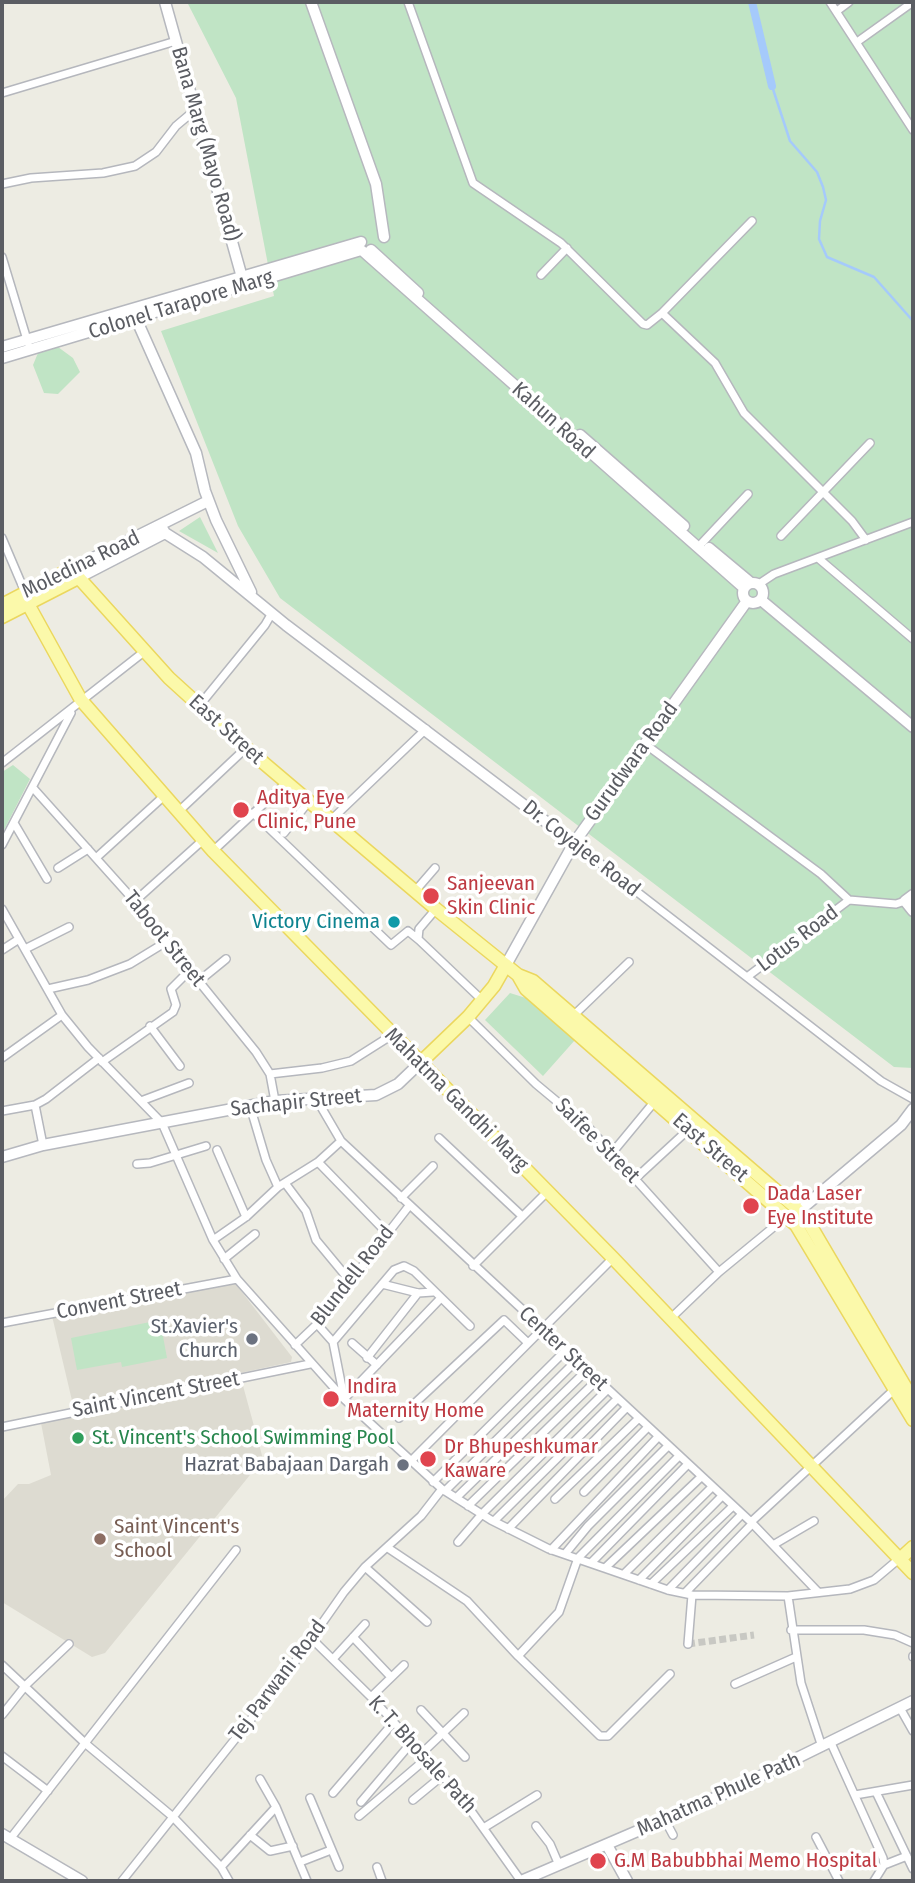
<!DOCTYPE html>
<html>
<head>
<meta charset="utf-8">
<style>
  body { margin:0 }
  #map { position:relative; width:915px; height:1883px; overflow:hidden; background:#edece3; font-family:"Fira Sans Condensed",sans-serif }
  canvas { display:block }
  .frame { position:absolute; inset:0; border:4px solid #5b5d63; pointer-events:none }
</style>
</head>
<body>
<div id="map">
<canvas width="915" height="1883"></canvas>
<div class="frame"></div>
</div>
<script>
const c = document.querySelector('canvas').getContext('2d');
c.lineJoin = 'round';
function fillPath(path, color) {
  c.fillStyle = color;
  c.fill(path, 'evenodd');
}
function shape(rows) {
  const path = new Path2D();
  for (const r of rows) {
    if (r.length === 3) {
      path.moveTo(r[0] + r[2], r[1]);
      path.arc(r[0], r[1], r[2], 0, 2 * Math.PI);
      continue;
    }
    path.moveTo(r[0], r[1]);
    for (let i = 2; i < r.length; i += 2) path.lineTo(r[i], r[i + 1]);
  }
  return path;
}
function trace(path, color, width, dash) {
  c.strokeStyle = color;
  c.lineWidth = width;
  c.lineCap = dash ? 'butt' : 'round';
  c.setLineDash(dash || []);
  c.stroke(path);
}
function drawText(font, color, halo, rows, align = 'center') {
  c.font = font + ' "Fira Sans Condensed",sans-serif';
  c.lineWidth = 7;
  c.setLineDash([]);
  c.textBaseline = 'middle';
  c.strokeStyle = halo;
  c.fillStyle = color;
  for (const [text, x, y, turn = 0] of rows) {
    c.save();
    c.translate(x, y);
    c.rotate((+turn || 0) * Math.PI / 180);
    c.textAlign = isNaN(turn) ? turn : align;
    if (halo) c.strokeText(text, 0, 0);
    c.fillText(text, 0, 0);
    c.restore();
  }
}
fillPath(shape([
  [235,1283,292,1357,291,1362,74,1409,52,1316],
  [242,1382,263,1459,105,1653,92,1657,2,1602,2,1501,18,1484,29,1484,51,1475,41,1423]
]), '#dddbd1');
fillPath(shape([
  [187,2,913,2,913,1068,894,1067,280,598,238,526,161,331,274,296,236,98],
  [58,347,73,358,80,372,58,394,44,393,33,365,38,353],
  [200,517,218,553,179,531],
  [13,765,30,779,2,834,2,772],
  [510,993,529,999,575,1040,543,1076,485,1020],
  [160,1320,167,1358,122,1367,121,1362,77,1370,71,1338]
]), '#c0e4c5');
trace(shape([
  [772,86,790,141,817,172,823,187,826,200,820,221,819,239,827,257,874,277,913,321]
]), '#a5cafb', 2.5);
trace(shape([
  [752,2,772,86]
]), '#a5cafb', 8);
trace(shape([
  [688,1644,754,1635]
]), '#c8c8c3', 7, [7, 3.5]);
const street = shape([
  [408,2,473,183,561,243,643,324,647,325,662,313,752,221],
  [830,2,913,130],
  [837,11,849,2],
  [857,42,913,2],
  [2,93,176,41],
  [2,184,31,178,103,173,135,166,156,152,176,126,195,110],
  [2,257,28,343],
  [541,275,567,248],
  [662,313,715,363,744,413,852,521,866,540],
  [781,536,870,443],
  [2,538,25,592],
  [702,543,748,494],
  [818,558,913,639],
  [759,584,774,574,913,522],
  [199,706,265,625,272,613],
  [645,744,821,874,849,900,896,904,905,901],
  [2,763,145,651],
  [34,789,129,895,256,1052,270,1074,275,1101],
  [178,812,246,748],
  [253,813,391,945,408,931,419,940],
  [332,819,426,729],
  [14,823,47,879],
  [284,833,309,801],
  [574,843,881,1081,913,1099],
  [2,845,71,713],
  [213,851,286,783],
  [96,858,164,796],
  [58,868,88,849],
  [416,890,435,868],
  [134,902,203,840],
  [2,909,62,1015,88,1047,162,1123,213,1240,237,1279,344,1399,442,1489,491,1520,549,1549,668,1590,692,1595,788,1596,850,1589,874,1580,900,1558],
  [436,909,419,929,418,939,482,1000],
  [25,949,69,927],
  [2,950,19,939],
  [747,977,849,900],
  [199,981,226,959],
  [48,989,88,980,130,964,166,942],
  [573,1016,629,962],
  [468,1017,536,1084,590,1129,719,1272],
  [150,1026,180,1066],
  [2,1058,62,1015],
  [102,1062,173,1012,176,1005,171,989,190,970],
  [270,1074,322,1068,351,1061,392,1035],
  [317,1100,341,1141,751,1522,818,1592],
  [141,1101,189,1083],
  [35,1105,43,1145],
  [250,1106,266,1160,278,1187],
  [2,1111,35,1105,46,1099,99,1058],
  [439,1138,522,1216],
  [217,1150,246,1217],
  [612,1153,655,1101],
  [318,1162,387,1233],
  [137,1164,150,1163,206,1146],
  [636,1178,689,1129],
  [285,1183,306,1211,316,1240,350,1281],
  [401,1198,433,1166],
  [213,1240,246,1217,278,1187,318,1162,341,1141],
  [224,1259,255,1234],
  [473,1266,547,1192],
  [382,1284,418,1293,433,1292],
  [670,1319,719,1272,787,1216],
  [2,1323,237,1279],
  [317,1324,333,1342,344,1398],
  [333,1342,394,1270,404,1266,414,1271,470,1326],
  [352,1343,377,1365],
  [295,1345,317,1324,409,1206],
  [367,1358,418,1293],
  [344,1399,440,1299],
  [399,1418,504,1320,528,1343],
  [2,1427,310,1364],
  [410,1462,613,1258],
  [433,1482,565,1351],
  [445,1491,576,1361],
  [584,1492,648,1427],
  [456,1498,586,1371],
  [555,1499,638,1419],
  [468,1506,597,1380],
  [494,1521,617,1399],
  [751,1522,897,1387],
  [508,1529,626,1408],
  [458,1542,482,1514,607,1390],
  [773,1545,814,1521],
  [388,1548,467,1601,518,1656,600,1736,608,1736,670,1674],
  [551,1550,658,1437],
  [565,1554,588,1526,668,1446],
  [591,1563,688,1464],
  [365,1567,427,1622],
  [605,1568,701,1477],
  [624,1574,712,1487],
  [639,1580,722,1496],
  [651,1584,733,1506],
  [668,1590,742,1514],
  [685,1593,752,1524],
  [788,1596,801,1683,822,1747],
  [791,1630,864,1630,895,1635,913,1643],
  [353,1637,391,1677],
  [312,1639,371,1697,459,1794,521,1881],
  [688,1644,692,1595],
  [518,1656,559,1612,578,1558,679,1456],
  [913,1656,913,1657],
  [333,1659,365,1624],
  [2,1665,86,1744,173,1817,221,1867,229,1881],
  [735,1684,796,1657],
  [371,1697,404,1665],
  [900,1708,913,1731],
  [421,1710,465,1757],
  [2,1715,26,1685,69,1644],
  [831,1743,883,1858,884,1865,874,1881],
  [422,1753,464,1713],
  [2,1756,48,1791],
  [260,1779,276,1807,307,1881],
  [876,1792,913,1869],
  [333,1793,394,1722],
  [855,1795,913,1785],
  [310,1798,339,1867],
  [413,1800,442,1776],
  [361,1802,412,1742],
  [359,1816,427,1758],
  [665,1820,673,1835],
  [536,1826,550,1844,559,1865],
  [485,1827,537,1795],
  [250,1835,270,1851,293,1846],
  [816,1837,839,1881],
  [10,1839,236,1550],
  [300,1862,331,1850],
  [884,1865,907,1856],
  [221,1867,276,1807],
  [377,1867,382,1881],
  [122,1881,283,1679,344,1592,365,1567,421,1516,442,1489]
]);
const secondary = shape([
  [165,2,243,281],
  [311,2,376,184,384,237],
  [371,250,418,293],
  [364,252,744,588],
  [134,314,196,453,205,491,216,520,251,592],
  [2,347,361,242],
  [2,358,361,250],
  [580,435,684,526],
  [161,526,165,533,203,557,286,625,574,843],
  [709,548,751,583],
  [71,569,208,501],
  [78,578,165,533],
  [753,593,10],
  [761,600,913,727],
  [913,895,905,901,913,911],
  [506,965,574,843,747,601],
  [2,1157,43,1145,275,1101,376,1095,398,1084,420,1063],
  [799,1211,901,1125,913,1109],
  [2,1834,82,1881],
  [607,1845,627,1881],
  [521,1881,726,1793,913,1701]
]);
const primary = shape([
  [28,604,81,700,213,851,613,1258,913,1573],
  [2,605,71,569,169,678,246,748,436,909,518,975,533,981,795,1207,809,1223,913,1400],
  [2,617,78,578],
  [518,975,526,989,796,1225,913,1420],
  [420,1063,468,1017,494,986,506,965],
  [901,1558,913,1547]
]);
trace(street, '#b5b7bd', 10);
trace(secondary, '#b6b8be', 13);
trace(primary, '#ebd75e', 15);
trace(street, '#fff', 7);
trace(secondary, '#fff', 10);
trace(primary, '#fbf9aa', 12);
for (const [x, y, r, color] of [
  [241,810,9,"#e0444e"],
  [431,896,9,"#e0444e"],
  [394,922,7,"#0f9aa8"],
  [751,1206,9,"#e0444e"],
  [252,1339,7,"#6b7280"],
  [331,1399,9,"#e0444e"],
  [78,1438,7,"#2e9e5b"],
  [428,1459,9,"#e0444e"],
  [403,1465,7,"#6b7280"],
  [100,1539,7,"#8d6e63"],
  [598,1861,9,"#e0444e"]
]) {
  const dot = new Path2D();
  dot.arc(x, y, r, 0, 2 * Math.PI);
  c.fillStyle = color;
  c.fill(dot);
  trace(dot, '#fff', 2.5);
}
drawText('21px', '#5b5d63', '#fff', [
  ["Bana Marg (Mayo Road)",205,144,74],
  ["Colonel Tarapore Marg",181,305,-17],
  ["Kahun Road",553,421,42],
  ["Moledina Road",81,565,-26],
  ["East Street",226,730,42],
  ["Gurudwara Road",632,762,-54],
  ["Dr. Coyajee Road",581,849,38],
  ["Taboot Street",164,939,51],
  ["Lotus Road",798,939,-37],
  ["Mahatma Gandhi Marg",456,1100,45],
  ["Sachapir Street",296,1103,-6],
  ["Saifee Street",597,1141,45],
  ["East Street",710,1148,41],
  ["Blundell Road",353,1276,-52],
  ["Convent Street",119,1301,-11],
  ["Center Street",563,1349,43],
  ["Saint Vincent Street",156,1395,-11],
  ["Tej Parwani Road",278,1681,-53],
  ["K. T. Bhosale Path",422,1755,48],
  ["Mahatma Phule Path",719,1795,-24]
]);
drawText('21px', '#be3a42', '#fff', [
  ["Aditya Eye",257,798],
  ["Clinic, Pune",257,822],
  ["Sanjeevan",447,884],
  ["Skin Clinic",447,908],
  ["Dada Laser",767,1194],
  ["Eye Institute",767,1218],
  ["Indira",347,1387],
  ["Maternity Home",347,1411],
  ["Dr Bhupeshkumar",444,1447],
  ["Kaware",444,1471],
  ["G.M Babubbhai Memo Hospital",614,1861]
], 'left');
drawText('21px', '#0d838f', '#fff', [
  ["Victory Cinema",380,922]
], 'right');
drawText('21px', '#5b616d', '#fff', [
  ["St.Xavier's",238,1327],
  ["Church",238,1351],
  ["Hazrat Babajaan Dargah",389,1465]
], 'right');
drawText('21px', '#27864d', '#fff', [
  ["St. Vincent's School Swimming Pool",92,1438]
], 'left');
drawText('21px', '#785e54', '#fff', [
  ["Saint Vincent's",114,1527],
  ["School",114,1551]
], 'left');
</script>
</body>
</html>
